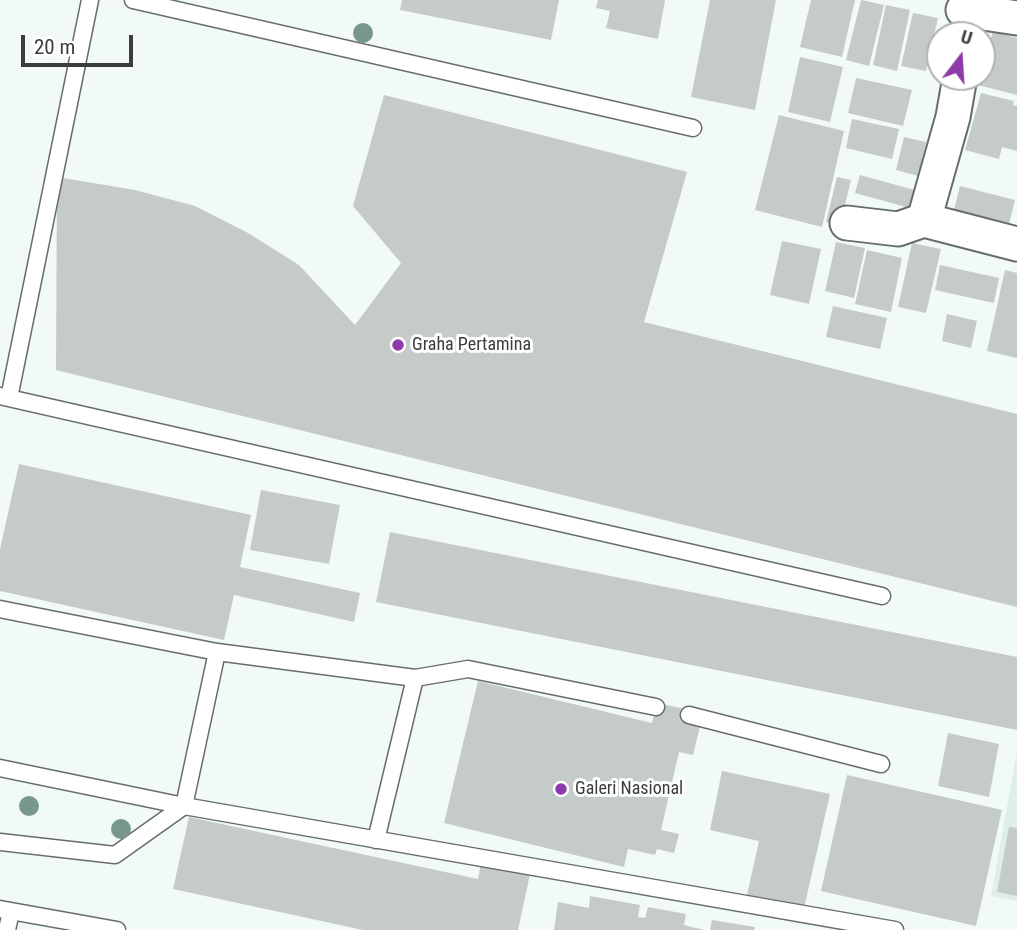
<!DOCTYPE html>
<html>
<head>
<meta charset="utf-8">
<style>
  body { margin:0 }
  #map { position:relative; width:1017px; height:930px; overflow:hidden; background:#f2faf6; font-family:"Roboto Condensed",sans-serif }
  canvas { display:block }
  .north { position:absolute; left:926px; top:21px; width:70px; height:70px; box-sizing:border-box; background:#fff; border:2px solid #b0b1b1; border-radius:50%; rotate:17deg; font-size:19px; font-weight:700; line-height:28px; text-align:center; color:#3a3d3c }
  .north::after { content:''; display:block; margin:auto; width:24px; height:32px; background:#8d3ba9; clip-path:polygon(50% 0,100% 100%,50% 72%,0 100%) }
  .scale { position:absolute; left:21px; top:35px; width:112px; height:32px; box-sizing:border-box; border:4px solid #3a3d3c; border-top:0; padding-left:9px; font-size:21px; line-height:24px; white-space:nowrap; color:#3a3d3c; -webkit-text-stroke:5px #fff; paint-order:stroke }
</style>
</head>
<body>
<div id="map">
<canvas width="1017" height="930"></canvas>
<div class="north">U</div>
<div class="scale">20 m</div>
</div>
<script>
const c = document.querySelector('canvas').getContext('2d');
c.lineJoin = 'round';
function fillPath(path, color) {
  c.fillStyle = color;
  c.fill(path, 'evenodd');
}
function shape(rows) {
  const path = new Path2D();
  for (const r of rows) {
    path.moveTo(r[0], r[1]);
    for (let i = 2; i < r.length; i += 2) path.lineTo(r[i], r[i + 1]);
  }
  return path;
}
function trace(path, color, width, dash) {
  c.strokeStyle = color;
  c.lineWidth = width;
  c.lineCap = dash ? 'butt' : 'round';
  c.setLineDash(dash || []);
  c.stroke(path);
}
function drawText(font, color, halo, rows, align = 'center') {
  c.font = font + ' "Roboto Condensed",sans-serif';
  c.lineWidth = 6;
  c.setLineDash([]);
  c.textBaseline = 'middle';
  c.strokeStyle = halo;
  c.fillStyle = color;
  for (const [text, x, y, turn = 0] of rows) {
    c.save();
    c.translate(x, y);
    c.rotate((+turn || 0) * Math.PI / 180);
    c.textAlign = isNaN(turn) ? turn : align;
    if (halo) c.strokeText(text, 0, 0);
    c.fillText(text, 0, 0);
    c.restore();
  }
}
fillPath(shape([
  [1017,751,1017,901,991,896]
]), '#dfeee7');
fillPath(shape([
  [402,0,559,0,551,40,400,10],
  [598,0,665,0,658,39,606,28,610,11,596,8],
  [710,0,776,0,755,110,691,97],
  [811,0,855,0,842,57,800,47],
  [861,0,884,5,869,66,846,60],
  [886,5,910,10,897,71,873,65],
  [913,13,938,18,926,71,901,66],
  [993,31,1017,38,1017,95,978,85],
  [800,57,843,67,830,122,788,112],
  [856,78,912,90,903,126,848,113],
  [981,93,1014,101,1013,105,1017,106,1017,151,1002,147,999,159,965,150],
  [384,95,687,172,644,322,1017,414,1017,607,56,370,57,177,135,190,195,206,248,233,299,265,355,325,401,263,353,206],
  [779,115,844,131,822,227,755,210],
  [852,119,899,129,892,159,846,148],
  [904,137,926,142,918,176,896,170],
  [860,175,918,191,913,209,855,193],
  [837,177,851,180,840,225,826,222],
  [960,186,1015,200,1006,236,951,222],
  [782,241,821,249,809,304,770,295],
  [836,242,865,248,854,298,825,291],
  [912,243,941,249,926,313,898,307],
  [867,250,902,258,891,312,855,304],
  [940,265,999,278,994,303,935,290],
  [1005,270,1017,273,1017,358,987,351],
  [833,306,887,318,880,349,826,337],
  [947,314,977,321,971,348,942,341],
  [19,464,251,515,240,567,360,593,354,622,234,595,224,640,0,591,0,549],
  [261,490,340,505,329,564,250,550],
  [390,532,1017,657,1017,730,376,602],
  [478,681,652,723,657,703,690,710,701,722,693,755,679,752,661,830,679,834,674,853,657,849,655,855,628,849,624,867,444,823],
  [948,733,999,744,989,797,938,786],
  [722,771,830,794,804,908,747,895,759,841,710,830],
  [847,775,1002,810,976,926,821,891],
  [189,817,478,879,481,863,530,874,518,930,363,930,173,889],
  [1009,827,1017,828,1017,896,997,892],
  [590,896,640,905,638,917,645,918,648,907,686,914,684,925,704,930,554,930,558,902,589,908],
  [712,920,755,927,754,930,710,930]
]), '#c4cbc8');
const lane = shape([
  [133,0,693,128],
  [0,396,882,596],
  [9,398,90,0],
  [0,609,217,652,415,678,468,669,656,707],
  [689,715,881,764],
  [0,768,184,806,895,930],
  [376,840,415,678],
  [0,842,115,855,184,806,217,652],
  [0,909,117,930],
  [7,930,11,911]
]);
const street = shape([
  [963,10,1017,18],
  [924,220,953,117,960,77],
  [847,223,898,229,924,220,1017,244]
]);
trace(lane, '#676d6a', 19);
trace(street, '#676d6a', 37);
trace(lane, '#fff', 16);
trace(street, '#fff', 33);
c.fillStyle = '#78988d';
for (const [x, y] of [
  [363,33],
  [29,806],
  [121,829]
]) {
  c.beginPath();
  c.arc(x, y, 10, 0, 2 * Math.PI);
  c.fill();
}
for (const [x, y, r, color] of [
  [398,345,7,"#8d3ba9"],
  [561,789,7,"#8d3ba9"]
]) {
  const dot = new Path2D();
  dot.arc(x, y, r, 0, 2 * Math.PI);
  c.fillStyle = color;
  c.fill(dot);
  trace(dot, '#fff', 2.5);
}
drawText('18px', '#3a3d3c', '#fff', [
  ["Graha Pertamina",412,345],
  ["Galeri Nasional",575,789]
], 'left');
</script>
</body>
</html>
